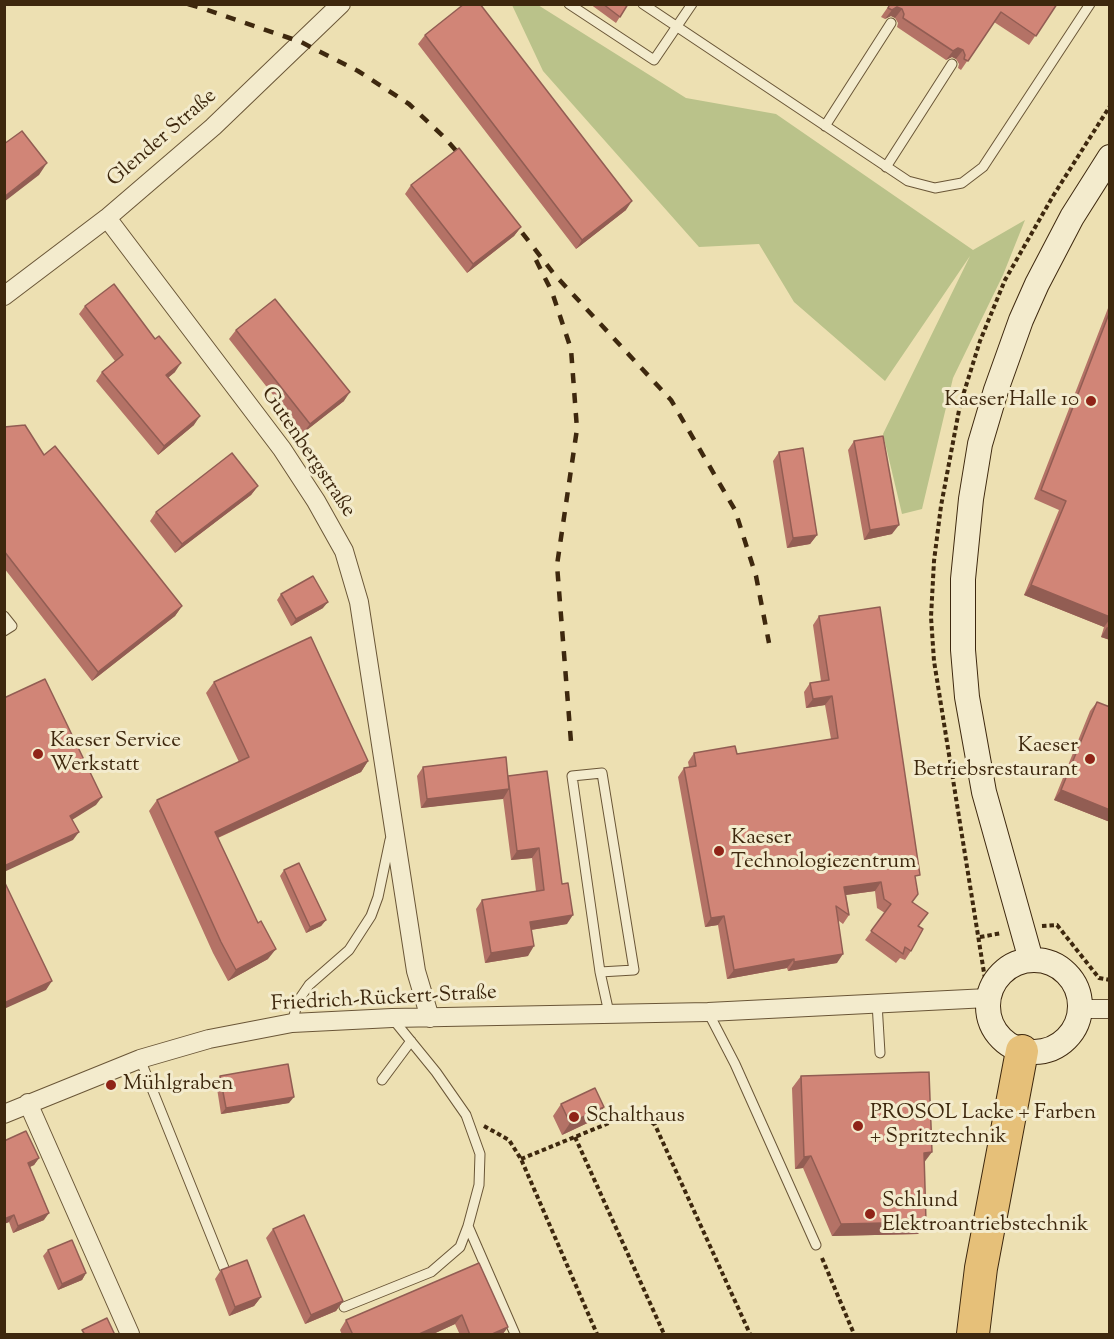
<!DOCTYPE html>
<html>
<head>
<meta charset="utf-8">
<style>
  body { margin:0 }
  #map { position:relative; width:1114px; height:1339px; overflow:hidden; background:#ede0b2; font-family:"Sorts Mill Goudy",serif }
  canvas { display:block }
  .frame { position:absolute; inset:0; border:6px solid #3e280e; pointer-events:none }
</style>
</head>
<body>
<div id="map">
<canvas width="1114" height="1339"></canvas>
<div class="frame"></div>
</div>
<script>
const c = document.querySelector('canvas').getContext('2d');
c.lineJoin = 'round';
function fillPath(path, color) {
  c.fillStyle = color;
  c.fill(path, 'evenodd');
}
function shape(rows) {
  const path = new Path2D();
  for (const r of rows) {
    if (r.length === 3) {
      path.moveTo(r[0] + r[2], r[1]);
      path.arc(r[0], r[1], r[2], 0, 2 * Math.PI);
      continue;
    }
    path.moveTo(r[0], r[1]);
    for (let i = 2; i < r.length; i += 2) path.lineTo(r[i], r[i + 1]);
  }
  return path;
}
function trace(path, color, width, dash) {
  c.strokeStyle = color;
  c.lineWidth = width;
  c.lineCap = dash ? 'butt' : 'round';
  c.setLineDash(dash || []);
  c.stroke(path);
}
function drawText(font, color, halo, rows, align = 'center') {
  c.font = font + ' "Sorts Mill Goudy",serif';
  c.lineWidth = 6;
  c.setLineDash([]);
  c.textBaseline = 'middle';
  c.strokeStyle = halo;
  c.fillStyle = color;
  for (const [text, x, y, turn = 0] of rows) {
    c.save();
    c.translate(x, y);
    c.rotate((+turn || 0) * Math.PI / 180);
    c.textAlign = isNaN(turn) ? turn : align;
    if (halo) c.strokeText(text, 0, 0);
    c.fillText(text, 0, 0);
    c.restore();
  }
}
fillPath(shape([
  [512,5,538,5,686,98,776,114,973,250,1025,220,1003,275,953,378,922,509,902,514,883,434,970,256,885,381,794,302,759,244,699,247,543,71]
]), '#bac28a');
const lane = shape([
  [569,4,654,60,692,4],
  [643,4,908,181,935,188,962,183,983,167,1090,4],
  [825,126,891,23],
  [886,167,952,64],
  [4,616,12,626,4,631],
  [600,972,634,970,602,773,572,776,600,972,609,1013],
  [877,1003,880,1053],
  [708,1012,735,1064,816,1245],
  [292,1023,298,1001,309,985,349,950,371,916,378,897,390,840],
  [140,1059,224,1268],
  [382,1080,411,1041],
  [468,1226,515,1334],
  [344,1307,431,1272,460,1247,468,1226,479,1185,480,1154,466,1115,436,1072,392,1018]
]);
const street = shape([
  [107,218,282,449,316,501,344,551,359,602,416,971,430,1018],
  [4,296,107,218,213,127,341,4],
  [1081,1009,1110,1009],
  [28,1103,130,1334],
  [4,1114,140,1059,209,1039,292,1023,392,1018,708,1012,988,998]
]);
const secondary = shape([
  [1034,1006,46],
  [1031,960,984,792,967,697,963,650,963,579,971,499,980,444,996,390,1021,320,1037,284,1072,217,1110,157]
]);
const highway = shape([
  [973,1334,981,1268,1022,1051]
]);
trace(lane, '#6a5637', 11);
trace(street, '#6a5637', 20);
trace(secondary, '#3e280e', 26);
trace(highway, '#3e280e', 34);
trace(shape([
  [1042,926,1057,925,1099,978,1110,980],
  [980,937,1002,933],
  [985,979,934,661,931,617,934,561,941,506,960,405,980,341,1005,280,1053,196,1110,106],
  [484,1126,509,1140,521,1159,597,1334],
  [575,1137,664,1334],
  [521,1159,631,1114,643,1115,655,1125,750,1334],
  [822,1258,854,1334]
]), '#3e280e', 4, [4.5, 3]);
trace(lane, '#f3ebcd', 9);
trace(street, '#f3ebcd', 18);
trace(secondary, '#f3ebcd', 24);
trace(highway, '#e6c079', 32);
trace(shape([
  [188,4,202,8,301,42,358,71,409,104,444,137,467,163],
  [510,217,554,274,671,400,735,510,756,576,769,643],
  [536,260,552,292,571,349,577,429,557,565,571,742]
]), '#3e280e', 4.5, [10, 10]);
fillPath(shape([
  [590,4,628,4,616,23],
  [890,4,1057,4,1029,45,994,22,961,70,958,68,959,64,956,59,952,57,946,60,897,27,898,23,895,18,891,16,885,19,881,17],
  [425,35,626,210,576,249,418,44],
  [411,185,521,227,514,236,467,273,405,194],
  [1110,303,1110,640,1101,637,1104,627,1024,595,1059,510,1034,499],
  [85,306,175,372,168,378,194,425,158,455,96,381,102,372,115,361,79,314],
  [236,330,344,401,303,433,229,339],
  [4,427,182,606,175,616,92,681,4,568],
  [854,441,892,534,864,540,848,450],
  [779,452,817,535,810,544,787,548,773,461],
  [258,486,251,495,175,553,150,521,156,512],
  [281,594,323,608,291,626,277,600],
  [819,616,916,881,912,902,918,926,911,951,905,960,900,958,896,963,865,940,885,913,877,908,875,891,846,895,849,915,843,924,839,921,837,963,788,971,787,968,727,979,718,925,705,927,678,777,684,768,689,767,688,762,694,753,737,754,831,739,825,705,806,708,804,692,810,683,821,681,813,625],
  [214,682,368,761,361,772,218,838,268,959,228,981,213,953,149,811,157,800,239,762,206,693],
  [1097,702,1110,822,1054,800,1090,711],
  [423,767,508,776,547,771,567,924,531,930,528,956,485,963,476,909,482,900,536,891,532,858,511,860,503,798,421,808,417,776],
  [284,870,326,920,321,926,306,933,280,876],
  [220,1076,289,1103,221,1114,216,1082],
  [801,1076,926,1222,918,1234,832,1236,803,1168,795,1169,792,1088],
  [561,1104,604,1107,596,1119,562,1135,553,1116],
  [4,1141,39,1158,34,1165,30,1167,44,1220,13,1233,9,1222,4,1224],
  [273,1229,343,1301,336,1311,305,1324,266,1238],
  [48,1250,86,1273,82,1280,58,1290,43,1256],
  [479,1263,508,1327,502,1335,460,1335,455,1324,431,1335,342,1335,340,1330,346,1320],
  [221,1270,261,1297,254,1306,229,1316,215,1279]
]), '#b47266');
fillPath(shape([
  [897,7,902,9,895,18,891,16,885,19,892,10],
  [958,48,963,50,956,59,952,57,946,60,953,51],
  [47,163,39,175,4,202,4,197],
  [632,201,626,210,576,249,582,240],
  [521,227,514,236,467,273,473,264],
  [181,363,175,372,160,384,166,375],
  [350,392,344,401,303,433,310,424],
  [200,416,194,425,158,455,164,446],
  [258,486,251,495,175,553,182,544],
  [899,525,892,534,864,540,870,530],
  [817,535,810,544,787,548,793,538],
  [1031,585,1110,617,1110,619,1104,627,1024,595],
  [328,602,323,608,291,626,296,619],
  [182,606,175,616,92,681,98,672],
  [1107,627,1110,628,1110,640,1101,637],
  [832,696,825,705,806,708,813,699],
  [368,761,361,772,208,842,215,832],
  [509,789,503,799,421,808,427,799],
  [1061,790,1110,810,1110,822,1054,800],
  [102,797,96,805,64,825,70,816],
  [79,832,73,840,4,872,4,866],
  [539,848,532,858,511,860,517,851],
  [881,882,875,891,838,896,844,887],
  [573,915,567,924,524,931,530,922],
  [724,916,718,925,705,927,711,918],
  [326,920,321,926,306,933,310,927],
  [534,946,528,956,485,963,491,953],
  [276,949,268,959,228,981,236,970],
  [843,954,837,963,788,971,794,962],
  [794,959,787,968,727,979,734,970],
  [52,981,46,990,4,1009,4,1003],
  [294,1097,289,1103,221,1114,226,1108],
  [604,1107,596,1119,562,1135,570,1123],
  [932,1152,923,1164,924,1153],
  [811,1156,803,1168,795,1169,804,1157],
  [39,1158,34,1165,23,1170,28,1163],
  [49,1213,44,1220,13,1233,18,1226],
  [14,1215,9,1222,4,1224,4,1219],
  [926,1222,918,1234,832,1236,841,1224],
  [86,1273,82,1280,58,1290,62,1284],
  [261,1297,254,1306,229,1316,235,1307],
  [343,1301,336,1311,305,1324,311,1315],
  [462,1315,455,1324,431,1335,417,1335],
  [508,1327,502,1335,490,1335]
]), '#925d53');
const building = shape([
  [464,4,480,4,632,201,582,240,425,35,464,4],
  [603,4,628,4,620,17,603,4],
  [890,4,1057,4,1036,36,1001,12,968,61,964,59,965,55,963,50,958,48,953,51,903,18,904,14,902,9,897,7,892,10,888,8,890,4],
  [22,131,47,163,4,197,4,144,22,131],
  [459,148,521,227,473,264,411,185,459,148],
  [114,284,155,339,159,336,181,363,166,375,200,416,164,446,102,372,123,355,85,306,114,284],
  [275,299,350,392,310,424,236,330,275,299],
  [1110,311,1110,617,1031,585,1066,501,1041,490,1110,311],
  [25,425,44,455,55,446,182,606,98,672,4,551,4,427,25,425],
  [883,436,899,525,870,530,854,441,883,436],
  [803,448,817,535,793,538,779,452,803,448],
  [232,453,258,486,182,544,156,512,232,453],
  [313,576,328,602,296,619,281,594,313,576],
  [880,607,920,875,915,876,918,894,912,902,928,913,918,926,923,929,911,951,905,947,903,954,871,931,891,904,884,899,881,882,844,887,849,915,836,906,843,954,794,962,794,959,734,970,724,916,711,918,684,768,696,766,694,753,735,746,737,754,838,738,832,696,813,699,810,683,829,680,819,616,880,607],
  [311,637,368,761,215,832,258,923,261,921,276,949,236,970,221,942,157,800,249,757,214,682,311,637],
  [45,679,102,797,70,816,79,832,4,866,4,698,45,679],
  [1097,702,1110,707,1110,810,1061,790,1097,702],
  [506,757,509,789,427,799,423,767,506,757],
  [547,771,562,884,568,883,573,915,530,922,534,946,491,953,482,900,544,890,539,848,517,851,508,776,547,771],
  [299,863,326,920,310,927,284,870,299,863],
  [4,881,52,981,4,1003,4,881],
  [288,1064,294,1097,226,1108,220,1076,288,1064],
  [929,1072,932,1152,924,1153,926,1222,841,1224,811,1156,804,1157,801,1076,929,1072],
  [595,1088,604,1107,570,1123,561,1104,595,1088],
  [26,1131,39,1158,28,1163,49,1213,18,1226,14,1215,4,1219,4,1141,26,1131],
  [304,1215,343,1301,311,1315,273,1229,304,1215],
  [72,1240,86,1273,62,1284,48,1250,72,1240],
  [247,1260,261,1297,235,1307,221,1270,247,1260],
  [479,1263,508,1327,490,1335,470,1335,462,1315,417,1335,353,1335,346,1320,479,1263],
  [107,1318,115,1335,85,1335,82,1330,107,1318]
]);
fillPath(building, '#d18577');
trace(building, '#925d53', 1.5);
for (const [x, y, r, color] of [
  [1091,401,6,"#8f2418"],
  [38,754,6,"#8f2418"],
  [1090,759,6,"#8f2418"],
  [719,851,6,"#8f2418"],
  [111,1085,6,"#8f2418"],
  [574,1117,6,"#8f2418"],
  [858,1126,6,"#8f2418"],
  [870,1214,6,"#8f2418"]
]) {
  const dot = new Path2D();
  dot.arc(x, y, r, 0, 2 * Math.PI);
  c.fillStyle = color;
  c.fill(dot);
  trace(dot, '#f3ebcd', 2);
}
drawText('21px', '#3e280e', '#f3ebcd', [
  ["Glender Straße",163,139,-41],
  ["Gutenbergstraße",307,453,56],
  ["Friedrich-Rückert-Straße",384,1000,-3]
]);
drawText('21px', '#3e280e', '#f3ebcd', [
  ["Kaeser Halle 10",1079,401,"right"],
  ["Kaeser Service",50,742],
  ["Werkstatt",50,766],
  ["Kaeser",1078,747,"right"],
  ["Betriebsrestaurant",1078,771,"right"],
  ["Kaeser",731,839],
  ["Technologiezentrum",731,863],
  ["Mühlgraben",123,1085],
  ["PROSOL Lacke + Farben",870,1114],
  ["+ Spritztechnik",870,1138],
  ["Schalthaus",586,1117],
  ["Schlund",882,1202],
  ["Elektroantriebstechnik",882,1226]
], 'left');
</script>
</body>
</html>
